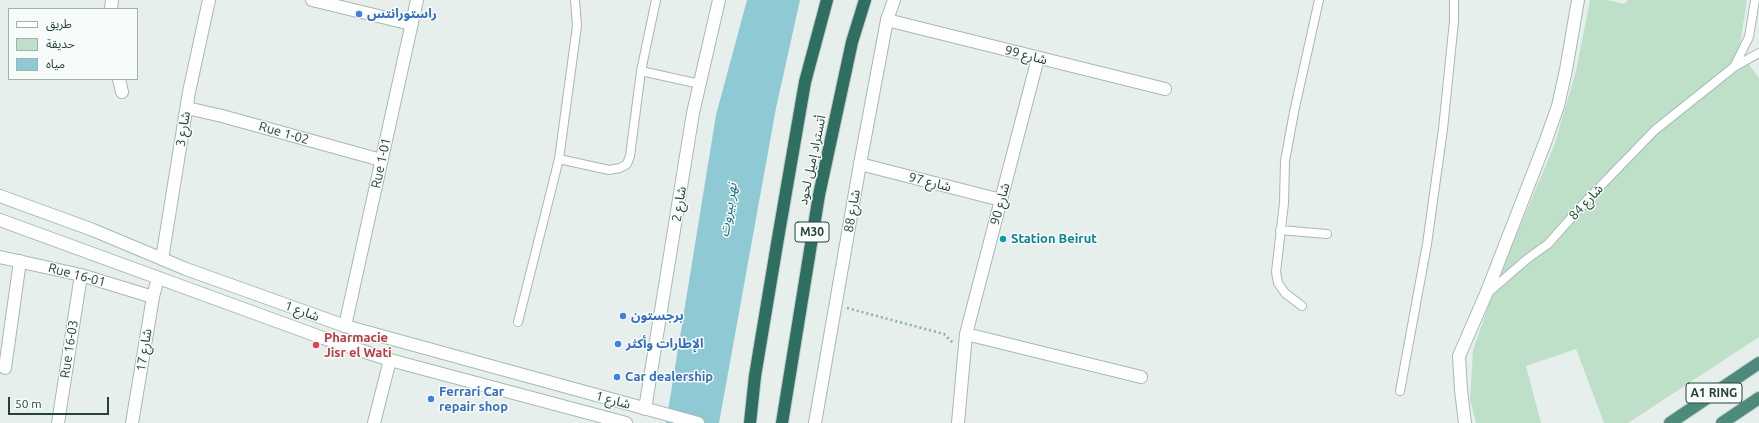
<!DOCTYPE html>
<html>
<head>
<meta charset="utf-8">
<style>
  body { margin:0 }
  #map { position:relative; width:1759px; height:423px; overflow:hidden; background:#e6efeb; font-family:Ubuntu,"Noto Sans Arabic",sans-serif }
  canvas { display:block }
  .legend { position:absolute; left:8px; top:8px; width:130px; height:72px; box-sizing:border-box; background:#f7fbf9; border:1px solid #a3b1ad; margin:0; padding:5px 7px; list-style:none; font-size:12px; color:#24423a }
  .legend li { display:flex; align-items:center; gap:8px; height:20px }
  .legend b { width:20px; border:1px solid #a3b1ad }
  .scale { position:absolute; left:8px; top:397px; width:101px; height:18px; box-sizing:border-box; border:2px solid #24423a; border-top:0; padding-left:5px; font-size:12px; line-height:14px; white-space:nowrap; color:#24423a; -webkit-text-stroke:3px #f7fbf9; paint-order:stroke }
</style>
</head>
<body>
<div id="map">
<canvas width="1759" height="423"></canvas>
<ul class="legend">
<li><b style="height:5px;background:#fff"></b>طريق</li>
<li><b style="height:11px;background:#bfe0c8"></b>حديقة</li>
<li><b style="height:11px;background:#8ec9d4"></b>مياه</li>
</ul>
<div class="scale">50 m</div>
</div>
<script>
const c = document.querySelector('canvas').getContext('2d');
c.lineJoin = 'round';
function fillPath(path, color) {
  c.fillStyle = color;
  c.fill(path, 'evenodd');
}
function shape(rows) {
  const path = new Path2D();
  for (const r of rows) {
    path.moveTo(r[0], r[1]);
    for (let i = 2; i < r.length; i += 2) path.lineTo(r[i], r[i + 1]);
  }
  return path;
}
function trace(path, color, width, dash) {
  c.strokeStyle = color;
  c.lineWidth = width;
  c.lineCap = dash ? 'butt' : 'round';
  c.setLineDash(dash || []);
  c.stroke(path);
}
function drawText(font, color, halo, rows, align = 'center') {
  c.font = font + ' Ubuntu,"Noto Sans Arabic",sans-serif';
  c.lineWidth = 3;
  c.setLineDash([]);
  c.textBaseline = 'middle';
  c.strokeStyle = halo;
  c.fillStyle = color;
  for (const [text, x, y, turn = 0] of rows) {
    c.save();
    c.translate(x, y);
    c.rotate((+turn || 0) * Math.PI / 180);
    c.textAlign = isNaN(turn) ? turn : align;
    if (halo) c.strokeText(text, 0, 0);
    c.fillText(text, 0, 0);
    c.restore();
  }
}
fillPath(shape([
  [1590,0,1607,0,1624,4,1628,0,1747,0,1739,51,1759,78,1759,337,1628,423,1604,423,1576,349,1526,366,1541,423,1476,423,1470,399,1473,350,1498,278,1554,146,1576,71]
]), '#bfe0c8');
fillPath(shape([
  [747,0,800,0,776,108,719,423,666,423,716,115]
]), '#8ec9d4');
const service = shape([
  [1734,67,1759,53],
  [641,71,656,0],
  [559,159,609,170,620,168,627,164,630,156,641,71,700,84],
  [1280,230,1327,234],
  [1489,292,1527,259,1548,244,1588,199,1655,130,1734,67,1749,37,1755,0],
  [1302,306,1285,293,1278,283,1276,272,1284,203,1285,161,1294,112,1319,0],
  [518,322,559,159,577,26,575,0],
  [1400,391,1427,244,1443,129,1454,21,1454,0]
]);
const minor = shape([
  [312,0,411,24],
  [111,9,112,0],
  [887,20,1165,89],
  [119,79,122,92],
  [187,108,222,116,381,160],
  [860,164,1001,200],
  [0,257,81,275,153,297],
  [162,259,189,92,209,0],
  [345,326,417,0],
  [966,334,1141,377],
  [5,368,20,261],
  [645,409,693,113,719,0],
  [58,423,81,275],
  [374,423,390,360],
  [958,423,966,334,1038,58],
  [1465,423,1461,390,1459,356,1486,294,1546,140,1558,106,1566,70,1578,0]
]);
const tertiary = shape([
  [132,423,153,297,158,278],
  [815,423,860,164,887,20,894,0]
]);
const secondary = shape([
  [0,196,93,230,186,269,345,326,698,423],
  [0,220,323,338,390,360,626,423]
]);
const trunk = shape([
  [1670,423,1759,363],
  [1722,423,1759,398]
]);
const motorway = shape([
  [750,423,755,376,777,244,805,82,827,0],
  [782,423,819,195,852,42,865,0]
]);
trace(service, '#a8b8b2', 10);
trace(minor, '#a8b8b2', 14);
trace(tertiary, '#a8b8b2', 14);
trace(secondary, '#a4bbb3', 14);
trace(trunk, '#c2cac8', 14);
trace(motorway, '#c2cac8', 14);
trace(shape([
  [847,308,944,334,953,343]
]), '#86b3a5', 2.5, [2, 3]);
trace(service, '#fff', 8);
trace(minor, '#fff', 12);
trace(tertiary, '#fff', 12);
trace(secondary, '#fff', 12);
trace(trunk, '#4c8a7c', 12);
trace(motorway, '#2f6f62', 12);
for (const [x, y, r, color] of [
  [359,14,4,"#3f7fe0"],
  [1003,239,4,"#0f9aa8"],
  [623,316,4,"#3f7fe0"],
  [618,344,4,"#3f7fe0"],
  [316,345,4,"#e0444e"],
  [617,377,4,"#3f7fe0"],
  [431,399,4,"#3f7fe0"]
]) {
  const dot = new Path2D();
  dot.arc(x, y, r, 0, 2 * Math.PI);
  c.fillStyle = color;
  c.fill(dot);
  trace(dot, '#f7fbf9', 1.5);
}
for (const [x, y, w] of [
  [812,232,34],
  [1714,393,56]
]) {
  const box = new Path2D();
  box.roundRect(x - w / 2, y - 10, w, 20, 3);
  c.fillStyle = '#f7fbf9';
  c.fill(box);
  trace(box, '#24423a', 1);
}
drawText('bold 12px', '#24423a', null, [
  ["M30",812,232],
  ["A1 RING",1714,393]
]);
drawText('bold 13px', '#366cbe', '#f7fbf9', [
  ["راستورانتس",367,14],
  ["برجستون",631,316],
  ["الإطارات وأكثر",626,344],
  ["Car dealership",625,377],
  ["Ferrari Car",439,392],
  ["repair shop",439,407]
], 'left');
drawText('13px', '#24423a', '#f7fbf9', [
  ["شارع 99",1026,55,14],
  ["شارع 3",183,129,-81],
  ["Rue 1-02",284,133,16],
  ["أتستراد إميل لحود",812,160,-78],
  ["Rue 1-01",381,163,-78],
  ["شارع 97",930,182,14],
  ["شارع 84",1586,202,-47],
  ["شارع 2",679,204,-81],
  ["شارع 90",1000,204,-75],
  ["شارع 88",852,211,-80],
  ["Rue 16-01",77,275,15],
  ["شارع 1",302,311,20],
  ["Rue 16-03",69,349,-81],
  ["شارع 17",144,350,-81],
  ["شارع 1",613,400,15]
]);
drawText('bold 13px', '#0d838f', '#f7fbf9', [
  ["Station Beirut",1011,239]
], 'left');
drawText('bold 13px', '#be3a42', '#f7fbf9', [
  ["Pharmacie",324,338],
  ["Jisr el Wati",324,353]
], 'left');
drawText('italic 14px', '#1c6f80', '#f7fbf9', [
  ["نهر بيروت",728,210,-81]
]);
</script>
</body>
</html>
